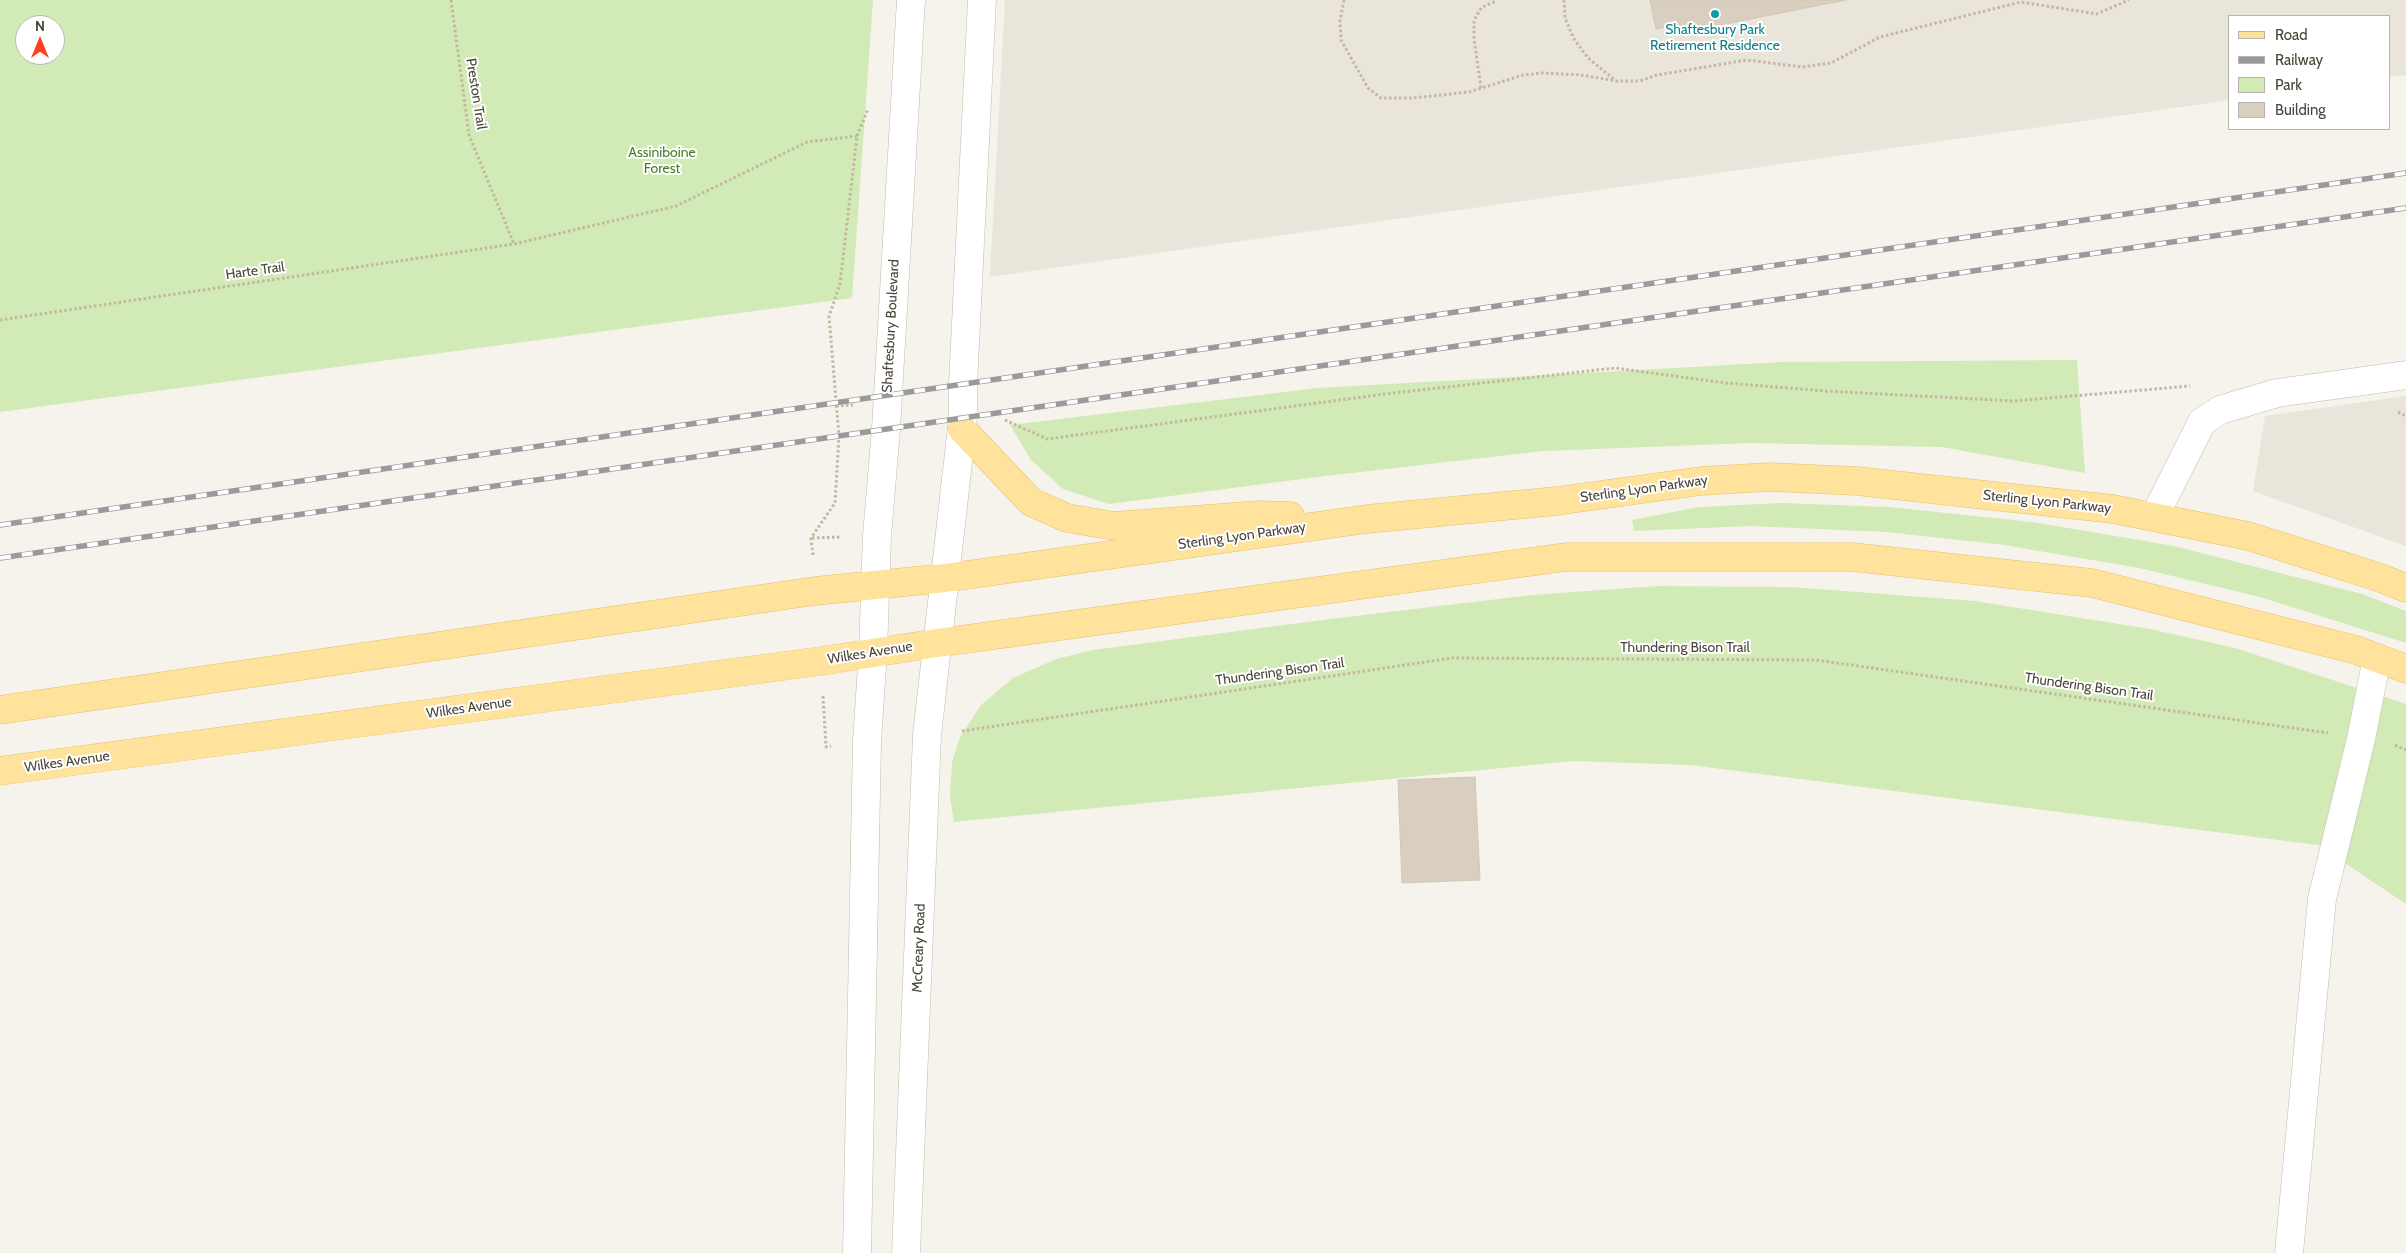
<!DOCTYPE html>
<html>
<head>
<meta charset="utf-8">
<style>
  body { margin:0 }
  #map { position:relative; width:2406px; height:1253px; overflow:hidden; background:#f6f3ec; font-family:Cabin,sans-serif }
  canvas { display:block }
  .legend { position:absolute; left:2228px; top:15px; width:162px; height:115px; box-sizing:border-box; background:#fff; border:1px solid #b7b4b0; margin:0; padding:6px 9px; list-style:none; font-size:15px; color:#4b4439 }
  .legend li { display:flex; align-items:center; gap:10px; height:25px }
  .legend b { width:25px; border:1px solid #b7b4b0 }
  .north { position:absolute; left:15px; top:15px; width:50px; height:50px; box-sizing:border-box; background:#fff; border:1px solid #b7b4b0; border-radius:50%; rotate:0deg; font-size:14px; font-weight:700; line-height:20px; text-align:center; color:#4b4439 }
  .north::after { content:''; display:block; margin:auto; width:18px; height:22px; background:#fc3f1d; clip-path:polygon(50% 0,100% 100%,50% 72%,0 100%) }
</style>
</head>
<body>
<div id="map">
<canvas width="2406" height="1253"></canvas>
<ul class="legend">
<li><b style="height:6px;background:#ffe39c"></b>Road</li>
<li><b style="height:6px;background:#9a9a9a"></b>Railway</li>
<li><b style="height:14px;background:#d2eab5"></b>Park</li>
<li><b style="height:14px;background:#d8cfc1"></b>Building</li>
</ul>
<div class="north">N</div>
</div>
<script>
const c = document.querySelector('canvas').getContext('2d');
c.lineJoin = 'round';
function fillPath(path, color) {
  c.fillStyle = color;
  c.fill(path, 'evenodd');
}
function shape(rows) {
  const path = new Path2D();
  for (const r of rows) {
    path.moveTo(r[0], r[1]);
    for (let i = 2; i < r.length; i += 2) path.lineTo(r[i], r[i + 1]);
  }
  return path;
}
function trace(path, color, width, dash) {
  c.strokeStyle = color;
  c.lineWidth = width;
  c.lineCap = dash ? 'butt' : 'round';
  c.setLineDash(dash || []);
  c.stroke(path);
}
function drawText(font, color, halo, rows, align = 'center') {
  c.font = font + ' Cabin,sans-serif';
  c.lineWidth = 4;
  c.setLineDash([]);
  c.textBaseline = 'middle';
  c.strokeStyle = halo;
  c.fillStyle = color;
  for (const [text, x, y, turn = 0] of rows) {
    c.save();
    c.translate(x, y);
    c.rotate((+turn || 0) * Math.PI / 180);
    c.textAlign = isNaN(turn) ? turn : align;
    if (halo) c.strokeText(text, 0, 0);
    c.fillText(text, 0, 0);
    c.restore();
  }
}
fillPath(shape([
  [1005,0,2406,0,2406,75,2390,77,2390,16,2230,16,2230,100,990,277],
  [2406,396,2406,546,2253,491,2265,416]
]), '#eae5da');
fillPath(shape([
  [0,0,873,0,852,298,0,412],
  [25,25,55,25,55,55,25,55],
  [2077,360,2085,473,1942,447,1751,443,1543,451,1317,477,1109,504,1063,489,1031,460,1010,425,1318,388,1780,362],
  [1782,503,1888,507,2032,522,2174,546,2362,594,2406,611,2406,643,2260,597,2139,568,2004,545,1886,532,1750,526,1634,531,1632,520,1699,507],
  [1658,586,1792,587,1975,601,2150,629,2235,648,2406,704,2406,904,2318,845,1690,765,1573,761,954,822,950,798,952,762,960,737,981,705,1013,678,1056,659,1093,650,1330,619,1532,595]
]), '#d2eab5');
const building = shape([
  [1650,0,1846,0,1679,33,1665,27,1656,29,1650,0],
  [1475,777,1480,880,1402,883,1398,780,1475,777]
]);
fillPath(building, '#d8cfc1');
trace(building, '#d3c7b4', 1);
const minor = shape([
  [2154,517,2202,422,2220,410,2277,393,2406,375],
  [857,1253,867,741,873,652,877,536,886,429,911,0],
  [906,1253,927,735,963,418,963,384,982,0],
  [2289,1253,2322,899,2361,739,2377,658]
]);
const major = shape([
  [962,429,1031,502,1067,518,1114,526,1260,515,1290,516],
  [0,710,815,591,945,578,1367,519,1557,501,1701,481,1769,477,1857,481,2113,509,2248,536,2378,577,2406,588],
  [0,771,821,661,937,643,1566,557,1852,557,2092,583,2356,650,2406,669]
]);
trace(minor, '#c2bbae', 29);
trace(major, '#e6c16a', 29);
trace(shape([
  [451,0,469,135,514,244],
  [1344,0,1340,20,1341,40,1368,88,1381,98,1413,98,1469,92,1523,75,1542,73,1581,75,1617,81,1640,81,1657,75,1747,60,1802,67,1831,63,1880,37,2021,2,2097,14,2129,0],
  [1564,0,1565,18,1574,39,1588,58,1615,80],
  [1481,88,1474,39,1474,20,1482,7,1496,1],
  [0,320,514,244,676,206,807,142,857,136],
  [836,406,853,405],
  [2398,412,2406,416],
  [1005,420,1047,439,1385,394,1615,368,1726,383,1825,391,2014,401,2190,386],
  [812,538,841,537],
  [813,555,811,538,835,503,839,436,829,316,840,284,857,136,868,109],
  [823,696,826,747,831,746],
  [962,731,1452,658,1816,660,2328,733],
  [2395,745,2406,750]
]), '#c4b79f', 3, [2.5, 2.5]);
trace(minor, '#fff', 28);
trace(major, '#ffe39c', 28);
const rail = shape([
  [0,525,2406,173],
  [0,558,2406,208]
]);
trace(rail, '#9a9a9a', 5.5);
trace(rail, '#fff', 4, [11]);
for (const [x, y, r, color] of [
  [1715,14,5,"#0f9aa8"]
]) {
  const dot = new Path2D();
  dot.arc(x, y, r, 0, 2 * Math.PI);
  c.fillStyle = color;
  c.fill(dot);
  trace(dot, '#fff', 2);
}
drawText('14px', '#0d838f', '#fff', [
  ["Shaftesbury Park",1715,30],
  ["Retirement Residence",1715,46]
]);
drawText('14px', '#4b4439', '#fff', [
  ["Preston Trail",476,94,81],
  ["Harte Trail",255,271,-8],
  ["Shaftesbury Boulevard",891,326,-87],
  ["Sterling Lyon Parkway",1644,489,-8],
  ["Sterling Lyon Parkway",2047,502,6],
  ["Sterling Lyon Parkway",1242,536,-8],
  ["Thundering Bison Trail",1685,648],
  ["Wilkes Avenue",870,653,-9],
  ["Thundering Bison Trail",1280,672,-8],
  ["Thundering Bison Trail",2089,687,8],
  ["Wilkes Avenue",469,708,-8],
  ["Wilkes Avenue",67,762,-8],
  ["McCreary Road",919,948,-88]
]);
drawText('14px', '#4a7f2a', '#fff', [
  ["Assiniboine",662,153],
  ["Forest",662,169]
]);
</script>
</body>
</html>
